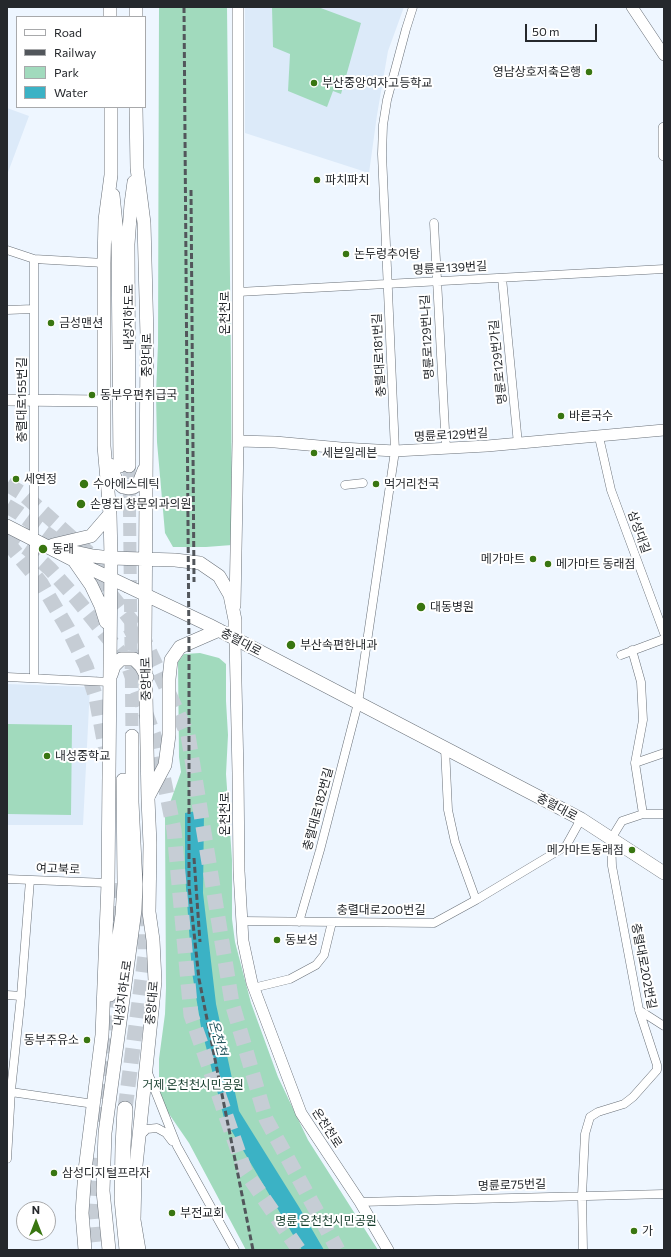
<!DOCTYPE html>
<html>
<head>
<meta charset="utf-8">
<style>
  body { margin:0 }
  #map { position:relative; width:671px; height:1257px; overflow:hidden; background:#eef6ff; font-family:Commissioner,sans-serif }
  canvas { display:block }
  .frame { position:absolute; inset:0; border:8px solid #25282c; pointer-events:none }
  .legend { position:absolute; left:16px; top:16px; width:130px; height:92px; box-sizing:border-box; background:#fff; border:1px solid #a8a9ab; margin:0; padding:5px 7px; list-style:none; font-size:12px; color:#25282c }
  .legend li { display:flex; align-items:center; gap:8px; height:20px }
  .legend b { width:20px; border:1px solid #a8a9ab }
  .north { position:absolute; left:16px; top:1201px; width:40px; height:40px; box-sizing:border-box; background:#fff; border:1px solid #a8a9ab; border-radius:50%; rotate:0deg; font-size:11px; font-weight:700; line-height:16px; text-align:center; color:#25282c }
  .north::after { content:''; display:block; margin:auto; width:14px; height:18px; background:#397611; clip-path:polygon(50% 0,100% 100%,50% 72%,0 100%) }
  .scale { position:absolute; left:525px; top:24px; width:72px; height:18px; box-sizing:border-box; border:2px solid #25282c; border-top:0; padding-left:5px; font-size:12px; line-height:14px; white-space:nowrap; color:#25282c; -webkit-text-stroke:3px #fff; paint-order:stroke }
</style>
</head>
<body>
<div id="map">
<canvas width="671" height="1257"></canvas>
<div class="frame"></div>
<ul class="legend">
<li><b style="height:5px;background:#fff"></b>Road</li>
<li><b style="height:5px;background:#52565b"></b>Railway</li>
<li><b style="height:11px;background:#a1dabd"></b>Park</li>
<li><b style="height:11px;background:#3bb2c5"></b>Water</li>
</ul>
<div class="north">N</div>
<div class="scale">50 m</div>
</div>
<script>
const c = document.querySelector('canvas').getContext('2d');
c.lineJoin = 'round';
function fillPath(path, color) {
  c.fillStyle = color;
  c.fill(path, 'evenodd');
}
function shape(rows) {
  const path = new Path2D();
  for (const r of rows) {
    path.moveTo(r[0], r[1]);
    for (let i = 2; i < r.length; i += 2) path.lineTo(r[i], r[i + 1]);
  }
  return path;
}
function trace(path, color, width, dash) {
  c.strokeStyle = color;
  c.lineWidth = width;
  c.lineCap = dash ? 'butt' : 'round';
  c.setLineDash(dash || []);
  c.stroke(path);
}
function drawText(font, color, halo, rows, align = 'center') {
  c.font = font + ' Commissioner,"Noto Sans KR",sans-serif';
  c.lineWidth = 4;
  c.setLineDash([]);
  c.textBaseline = 'middle';
  c.strokeStyle = halo;
  c.fillStyle = color;
  for (const [text, x, y, turn = 0] of rows) {
    c.save();
    c.translate(x, y);
    c.rotate((+turn || 0) * Math.PI / 180);
    c.textAlign = isNaN(turn) ? turn : align;
    if (halo) c.strokeText(text, 0, 0);
    c.fillText(text, 0, 0);
    c.restore();
  }
}
fillPath(shape([
  [245,7,404,7,388,51,377,115,369,173,245,133],
  [7,108,29,116,7,175],
  [7,684,90,687,83,825,7,825]
]), '#dceaf9');
fillPath(shape([
  [159,7,227,7,231,369,232,545,206,547,173,547,165,533,157,442,156,394,158,344],
  [272,7,318,7,361,23,341,94,333,91,327,107,288,91,290,54,273,47],
  [200,653,219,658,226,664,226,701,228,735,226,774,232,860,232,919,235,942,251,1003,278,1077,308,1140,378,1250,246,1250,189,1143,167,1111,159,1093,159,1059,165,1014,166,988,165,817,181,772,179,757,178,662,184,654],
  [7,724,72,725,71,815,7,814]
]), '#a1dabd');
fillPath(shape([
  [197,811,204,812,203,893,216,1004,239,1111,299,1207,324,1250,302,1250,224,1118,201,1027,192,972,185,873,185,813]
]), '#3bb2c5');
trace(shape([
  [129,466,132,736]
]), '#c6cdd5', 13, [13, 6]);
trace(shape([
  [7,484,23,494,102,565,112,586],
  [7,506,19,513,54,539,94,573,141,633,188,735,232,1003,266,1119,338,1250],
  [7,534,28,549,50,569,75,597,126,660,156,741,174,830,191,1015,245,1171,299,1250],
  [7,542,41,583,68,629,86,666,96,698,106,751],
  [130,628,135,638,137,673],
  [114,883,114,947],
  [125,1109,145,956,145,909],
  [101,1122,112,981],
  [98,1158,95,1206,99,1250]
]), '#c6cdd5', 15, [15, 8]);
const street = shape([
  [434,223,446,449],
  [7,250,34,259,104,263],
  [34,259,34,678],
  [502,278,518,444],
  [238,292,664,269],
  [7,310,33,309],
  [599,437,611,490,664,633],
  [345,485,363,483],
  [632,650,641,682,643,720,635,763,643,814],
  [621,655,664,639],
  [7,677,110,682],
  [445,748,448,810,455,842,476,900],
  [635,763,664,753],
  [7,879,108,883],
  [241,921,434,923,476,900,566,846,581,819],
  [299,922,320,850,358,703,395,451,382,154,383,125,387,100,406,29,413,7],
  [253,988,290,979,316,965,324,955,332,922],
  [7,995,21,996],
  [639,1010,664,1026],
  [148,1073,177,1146,235,1250],
  [7,1094,11,1092,94,1104],
  [139,1137,147,1129,157,1128,166,1133,172,1141],
  [7,1159,11,1090,21,996,30,880],
  [360,1202,664,1194],
  [583,1250,582,1195,585,1134,590,1117,598,1112,624,1104,633,1097,657,1070,657,1065,639,1010,612,866,611,839,622,821,643,814,664,814]
]);
const secondary = shape([
  [632,7,664,55],
  [664,128,664,155],
  [7,400,104,401],
  [238,441,275,442,341,448,395,451,487,446,664,430],
  [235,606,238,441,238,7],
  [235,638,238,773,239,871,243,941,252,983,301,1113,360,1202,388,1250]
]);
const primary = shape([
  [110,7,110,17],
  [136,7,136,17],
  [136,107,137,168,144,223,147,337,145,643,148,799,150,844,149,912,153,940,155,981,135,1175,134,1220,139,1250],
  [113,195,118,244,120,466],
  [110,465,117,482,123,487,128,488,134,487,139,483,144,470],
  [129,466,128,244,131,204,134,182],
  [7,526,87,567,209,625,581,819,664,873],
  [53,545,91,536,110,514],
  [65,550,93,556,111,558,175,560,200,563,219,576,230,595,235,620,235,638],
  [75,562,91,585,101,606,106,622],
  [111,675,114,666,121,659,134,659,141,666,147,677],
  [148,797,165,765,169,735,169,679,171,660,180,647,219,630],
  [110,995,122,915,124,884,123,780],
  [85,1250,82,1213,85,1170,102,1035,108,883,111,558,110,514,104,446,104,263,105,220,111,175,111,107],
  [109,1250,103,1191,105,1133,135,910,136,884,132,802,132,736]
]);
const highway = shape([
  [125,1109,123,1146,122,1199,127,1250]
]);
trace(street, '#6a7179', 9);
trace(secondary, '#6a7179', 12);
trace(primary, '#6a7179', 14);
trace(highway, '#6a7179', 16);
trace(street, '#fff', 8);
trace(secondary, '#fff', 11);
trace(primary, '#fff', 13);
trace(highway, '#fff', 15);
trace(shape([
  [184,7,189,651,189,886,199,979,253,1250],
  [191,190,194,582],
  [194,858,200,942]
]), '#52565b', 3, [6, 3]);
for (const [x, y, r, color] of [
  [589,72,4,"#397611"],
  [314,83,4,"#397611"],
  [317,180,4,"#397611"],
  [346,254,4,"#397611"],
  [51,323,4,"#397611"],
  [92,395,4,"#397611"],
  [561,416,4,"#397611"],
  [314,453,4,"#397611"],
  [16,479,4,"#397611"],
  [84,484,5,"#397611"],
  [376,484,4,"#397611"],
  [81,504,5,"#397611"],
  [43,549,5,"#397611"],
  [533,559,4,"#397611"],
  [548,564,4,"#397611"],
  [421,607,5,"#397611"],
  [291,645,5,"#397611"],
  [47,756,4,"#397611"],
  [632,850,4,"#397611"],
  [277,940,4,"#397611"],
  [87,1040,4,"#397611"],
  [54,1173,4,"#397611"],
  [172,1213,4,"#397611"],
  [634,1231,4,"#397611"]
]) {
  const dot = new Path2D();
  dot.arc(x, y, r, 0, 2 * Math.PI);
  c.fillStyle = color;
  c.fill(dot);
  trace(dot, '#fff', 1.5);
}
drawText('12px', '#25282c', '#fff', [
  ["영남상호저축은행",581,72,"right"],
  ["부산중앙여자고등학교",322,83],
  ["파치파치",325,180],
  ["논두렁추어탕",354,254],
  ["금성맨션",59,323],
  ["동부우편취급국",100,395],
  ["바른국수",569,416],
  ["세븐일레븐",322,453],
  ["세연정",24,479],
  ["수아에스테틱",93,484],
  ["먹거리천국",384,484],
  ["손명집 창문외과의원",90,504],
  ["동래",52,549],
  ["메가마트",525,559,"right"],
  ["메가마트 동래점",556,564],
  ["대동병원",430,607],
  ["부산속편한내과",300,645],
  ["내성중학교",55,756],
  ["메가마트동래점",624,850,"right"],
  ["동보성",285,940],
  ["동부주유소",79,1040,"right"],
  ["삼성디지털프라자",62,1173],
  ["부전교회",180,1213],
  ["가",642,1231]
], 'left');
drawText('12px', '#25282c', '#fff', [
  ["명륜로139번길",450,268,-3],
  ["온천천로",225,313,-90],
  ["내성지하도로",129,317,-90],
  ["명륜로129번나길",427,337,-93],
  ["중앙대로",147,355,-90],
  ["충렬대로181번길",379,355,-93],
  ["명륜로129번가길",498,362,-96],
  ["충렬대로155번길",22,400,-90],
  ["명륜로129번길",451,435,-3],
  ["삼성대길",639,532,70],
  ["충렬대로",241,642,28],
  ["중앙대로",146,679,-91],
  ["충렬대로",557,807,28],
  ["충렬대로182번길",318,809,-75],
  ["온천천로",225,814,-90],
  ["여고북로",58,869,2],
  ["충렬대로200번길",381,910],
  ["충렬대로202번길",644,966,79],
  ["내성지하도로",123,993,-82],
  ["중앙대로",152,1003,-85],
  ["온천천로",327,1128,57],
  ["명륜로75번길",512,1185,-2]
]);
drawText('12px', '#143c2b', '#fff', [
  ["거제 온천천시민공원",193,1085],
  ["명륜 온천천시민공원",326,1221]
]);
drawText('italic 13px', '#25565e', '#fff', [
  ["온천천",218,1038,75]
]);
</script>
</body>
</html>
